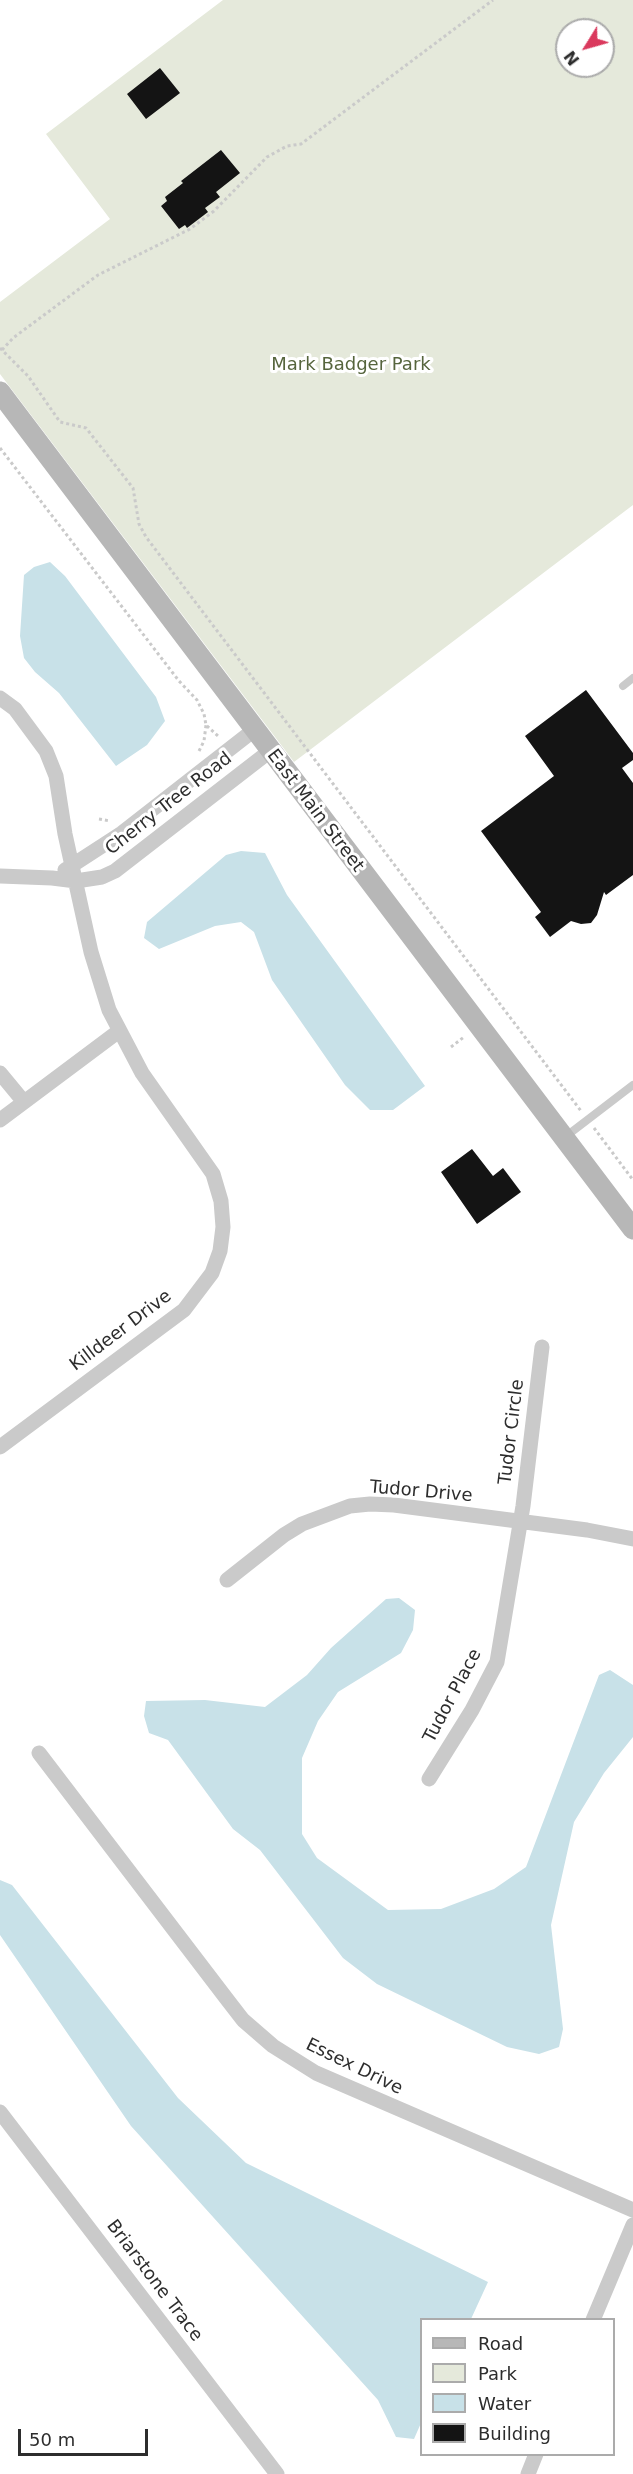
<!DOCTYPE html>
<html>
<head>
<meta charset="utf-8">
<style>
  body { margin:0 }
  #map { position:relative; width:633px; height:2474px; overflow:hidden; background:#fff; font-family:"DejaVu Sans",sans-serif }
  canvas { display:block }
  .legend { position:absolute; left:420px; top:2318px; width:195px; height:138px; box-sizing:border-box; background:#fff; border:2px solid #ababab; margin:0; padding:8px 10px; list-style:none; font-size:18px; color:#2d2d2d }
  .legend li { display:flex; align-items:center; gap:12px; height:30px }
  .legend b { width:30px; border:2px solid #ababab }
  .north { position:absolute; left:555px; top:18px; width:60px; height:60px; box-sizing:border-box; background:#fff; border:2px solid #ababab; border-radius:50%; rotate:233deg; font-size:16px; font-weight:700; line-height:24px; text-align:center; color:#2d2d2d }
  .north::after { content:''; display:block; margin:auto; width:21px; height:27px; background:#da395d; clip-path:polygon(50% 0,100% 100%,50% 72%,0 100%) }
  .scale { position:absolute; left:18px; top:2429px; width:130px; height:27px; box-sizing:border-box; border:3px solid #2d2d2d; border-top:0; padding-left:8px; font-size:18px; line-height:21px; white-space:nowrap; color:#2d2d2d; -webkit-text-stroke:4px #fff; paint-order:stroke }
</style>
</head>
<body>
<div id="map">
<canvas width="633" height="2474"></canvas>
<ul class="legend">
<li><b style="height:8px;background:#b7b7b7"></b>Road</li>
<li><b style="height:16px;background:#e5e9db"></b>Park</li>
<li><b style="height:16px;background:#c8e1e8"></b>Water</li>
<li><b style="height:16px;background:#141414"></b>Building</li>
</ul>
<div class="north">N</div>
<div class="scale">50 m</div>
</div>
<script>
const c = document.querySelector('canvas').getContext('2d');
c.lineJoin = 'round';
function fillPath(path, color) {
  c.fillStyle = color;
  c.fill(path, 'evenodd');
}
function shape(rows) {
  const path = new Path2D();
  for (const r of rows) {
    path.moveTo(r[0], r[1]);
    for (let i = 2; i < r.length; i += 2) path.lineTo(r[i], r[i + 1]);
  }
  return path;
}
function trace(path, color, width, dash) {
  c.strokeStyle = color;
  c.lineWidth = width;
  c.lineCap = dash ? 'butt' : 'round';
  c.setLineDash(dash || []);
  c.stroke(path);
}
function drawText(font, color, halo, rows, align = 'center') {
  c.font = font + ' "DejaVu Sans",sans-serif';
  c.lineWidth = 6;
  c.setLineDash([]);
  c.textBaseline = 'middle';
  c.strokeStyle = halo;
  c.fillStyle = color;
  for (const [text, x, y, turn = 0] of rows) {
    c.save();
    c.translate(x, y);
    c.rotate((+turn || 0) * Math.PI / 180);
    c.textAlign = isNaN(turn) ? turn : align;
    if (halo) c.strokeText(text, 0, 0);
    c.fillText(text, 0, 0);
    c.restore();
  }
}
fillPath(shape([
  [223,0,633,0,633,505,294,762,0,374,0,302,110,219,46,134],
  [567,30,603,30,603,66,567,66]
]), '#e5e9db');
fillPath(shape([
  [50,562,65,576,156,697,165,721,147,745,116,766,59,693,35,672,24,658,20,636,24,575,34,567],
  [241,851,265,853,287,895,425,1086,393,1110,370,1110,345,1085,272,980,254,932,241,922,215,926,159,949,144,938,147,922,226,855],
  [399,1598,415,1610,413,1630,401,1653,338,1692,318,1721,302,1758,302,1834,317,1858,388,1910,441,1909,494,1889,526,1867,599,1675,610,1670,633,1685,633,1737,604,1773,574,1822,551,1925,563,2029,559,2047,539,2054,507,2047,377,1984,343,1958,260,1850,233,1829,168,1740,149,1733,144,1716,146,1701,205,1700,265,1707,307,1675,331,1648,386,1599],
  [0,1880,12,1885,178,2098,246,2163,488,2282,471,2319,422,2320,421,2423,414,2439,396,2437,378,2400,131,2126,0,1935]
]), '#c8e1e8');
fillPath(shape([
  [160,68,180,93,146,119,127,94],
  [221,150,240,173,216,192,220,197,205,208,208,212,187,228,185,225,179,229,161,206,167,201,165,197,183,183,181,181],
  [586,690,633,753,633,760,622,768,633,783,633,875,606,895,604,892,597,915,591,923,581,924,571,921,550,937,535,917,541,912,481,831,554,776,525,736],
  [472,1149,493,1176,503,1168,521,1192,477,1224,441,1172]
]), '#141414');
trace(shape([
  [0,348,28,376,60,422,86,428,133,488,139,524,146,537,581,1111],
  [2,350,13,338,98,275,190,229,214,211,267,157,287,146,301,144,493,0],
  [0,448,179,681,197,700,204,714,206,725,219,737],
  [199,751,204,741,206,725],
  [99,819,110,821],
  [451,1047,464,1037],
  [594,1128,633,1180]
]), '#cacaca', 3, [3, 3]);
trace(shape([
  [623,686,633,678],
  [565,1137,633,1085]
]), '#cacaca', 8);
trace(shape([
  [0,698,15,709,46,751,56,776,65,834,91,952,109,1010,142,1073,213,1174,221,1201,223,1227,220,1251,212,1273,184,1310,0,1447],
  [65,870,122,833,254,730],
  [0,876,52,878,76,881,102,877,115,871,270,751],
  [0,1073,24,1102],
  [0,1120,119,1031],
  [227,1580,284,1535,302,1524,350,1506,370,1504,394,1505,587,1530,633,1539],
  [39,1753,226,1998,243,2020,273,2046,316,2073,633,2210],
  [429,1779,472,1710,497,1662,523,1506,542,1347],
  [0,2112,277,2474],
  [593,2320,633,2225],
  [528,2474,536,2454]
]), '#cacaca', 15);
trace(shape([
  [0,392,633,1229]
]), '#b7b7b7', 21);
drawText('18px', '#56653d', '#fff', [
  ["Mark Badger Park",351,365]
]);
drawText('18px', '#2d2d2d', '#fff', [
  ["Cherry Tree Road",169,804,-38],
  ["East Main Street",315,811,53],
  ["Killdeer Drive",121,1331,-37],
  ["Tudor Circle",512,1432,-83],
  ["Tudor Drive",421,1492,5],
  ["Tudor Place",453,1696,-62],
  ["Essex Drive",354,2067,26],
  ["Briarstone Trace",154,2281,53]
]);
</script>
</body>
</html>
